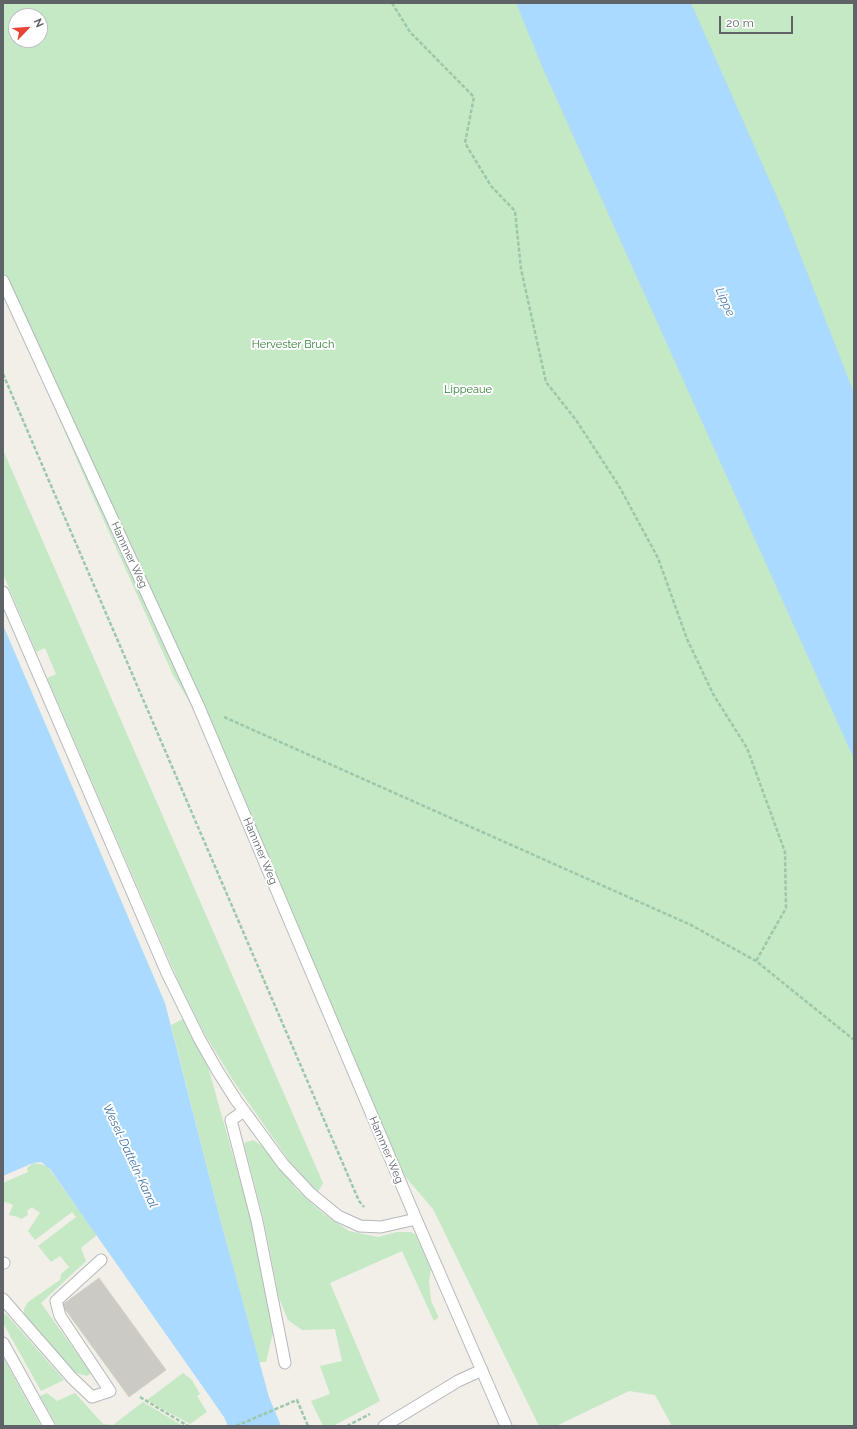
<!DOCTYPE html>
<html>
<head>
<meta charset="utf-8">
<style>
  body { margin:0 }
  #map { position:relative; width:857px; height:1429px; overflow:hidden; background:#f1efe8; font-family:Raleway,sans-serif }
  canvas { display:block }
  .frame { position:absolute; inset:0; border:4px solid #5f6368; pointer-events:none }
  .north { position:absolute; left:8px; top:8px; width:40px; height:40px; box-sizing:border-box; background:#fff; border:1px solid #bfc1c3; border-radius:50%; rotate:65deg; font-size:11px; font-weight:700; line-height:16px; text-align:center; color:#5f6368 }
  .north::after { content:''; display:block; margin:auto; width:14px; height:18px; background:#ea4335; clip-path:polygon(50% 0,100% 100%,50% 72%,0 100%) }
  .scale { position:absolute; left:719px; top:16px; width:74px; height:18px; box-sizing:border-box; border:2px solid #5f6368; border-top:0; padding-left:5px; font-size:12px; line-height:14px; white-space:nowrap; color:#5f6368; -webkit-text-stroke:3px #fff; paint-order:stroke }
</style>
</head>
<body>
<div id="map">
<canvas width="857" height="1429"></canvas>
<div class="frame"></div>
<div class="north">N</div>
<div class="scale">20 m</div>
</div>
<script>
const c = document.querySelector('canvas').getContext('2d');
c.lineJoin = 'round';
function fillPath(path, color) {
  c.fillStyle = color;
  c.fill(path, 'evenodd');
}
function shape(rows) {
  const path = new Path2D();
  for (const r of rows) {
    path.moveTo(r[0], r[1]);
    for (let i = 2; i < r.length; i += 2) path.lineTo(r[i], r[i + 1]);
  }
  return path;
}
function trace(path, color, width, dash) {
  c.strokeStyle = color;
  c.lineWidth = width;
  c.lineCap = dash ? 'butt' : 'round';
  c.setLineDash(dash || []);
  c.stroke(path);
}
function drawText(font, color, halo, rows, align = 'center') {
  c.font = font + ' Raleway,sans-serif';
  c.lineWidth = 4;
  c.setLineDash([]);
  c.textBaseline = 'middle';
  c.strokeStyle = halo;
  c.fillStyle = color;
  for (const [text, x, y, turn = 0] of rows) {
    c.save();
    c.translate(x, y);
    c.rotate((+turn || 0) * Math.PI / 180);
    c.textAlign = isNaN(turn) ? turn : align;
    if (halo) c.strokeText(text, 0, 0);
    c.fillText(text, 0, 0);
    c.restore();
  }
}
fillPath(shape([
  [3,3,854,3,854,1426,672,1426,655,1395,629,1391,556,1426,539,1426,433,1209,403,1174,202,722,173,675,87,483,3,289],
  [16,16,40,16,40,40,16,40],
  [3,450,323,1183,318,1192,292,1165,269,1132,234,1082,203,1031,180,985,47,678,56,674,45,648,36,652,3,574],
  [183,1019,208,1067,252,1223,273,1332,266,1362,259,1362,222,1226,171,1025],
  [253,1140,262,1146,298,1191,324,1214,349,1231,378,1237,397,1232,411,1232,416,1235,431,1269,429,1281,431,1301,438,1316,438,1318,434,1321,402,1251,330,1283,380,1401,333,1426,323,1426,311,1401,330,1394,320,1366,342,1361,335,1329,302,1330,288,1320,279,1298,264,1221,244,1143],
  [33,1163,40,1164,47,1166,50,1170,97,1235,81,1248,86,1261,41,1303,91,1373,87,1376,76,1373,26,1320,24,1314,24,1309,28,1302,60,1280,61,1274,69,1267,60,1256,51,1262,38,1246,76,1217,72,1212,35,1240,28,1231,40,1213,32,1207,27,1211,28,1215,21,1219,18,1217,9,1215,13,1205,6,1202,3,1203,3,1183,28,1172,27,1168],
  [6,1314,64,1380,41,1391,3,1323,3,1315],
  [3,1357,41,1426,3,1426],
  [183,1373,192,1380,200,1394,197,1396,207,1412,190,1424,147,1400],
  [47,1393,57,1401,75,1393,103,1424,113,1425,143,1402,183,1426,57,1426,40,1396]
]), '#c5e8c5');
fillPath(shape([
  [516,3,691,3,784,213,854,393,854,759,544,71],
  [3,625,165,1003,222,1226,269,1397,281,1426,228,1426,224,1417,50,1169,41,1162,33,1163,3,1176]
]), '#aadaff');
const building = shape([
  [99,1278,166,1370,129,1397,62,1305,99,1278]
]);
fillPath(building, '#cccac5');
trace(building, '#d6d1c6', 1);
const service = shape([
  [3,281,198,705,416,1219,506,1426],
  [3,592,167,973,199,1038,217,1070,236,1100,283,1164,310,1193,338,1216,360,1226,381,1227,416,1219],
  [244,1111,231,1120,257,1221,285,1363],
  [3,1263,4,1263],
  [3,1299,72,1378,92,1397,110,1391,60,1316,56,1301,101,1260],
  [3,1343,49,1426],
  [384,1426,458,1381,482,1370]
]);
trace(service, '#b5b8bc', 13);
trace(shape([
  [392,3,410,32,474,97,465,143,491,186,515,211,521,269,546,382,576,420,619,486,658,558,687,639,713,694,747,748,785,852,786,908,756,961],
  [3,374,359,1201,364,1207],
  [224,717,691,925,756,961,854,1040],
  [140,1397,188,1426],
  [236,1426,297,1400,308,1426],
  [347,1426,370,1414]
]), '#9cc7a9', 2.5, [4, 2]);
trace(service, '#fff', 11);
drawText('11px', '#348238', '#fff', [
  ["Hervester Bruch",293,345],
  ["Lippeaue",468,390]
]);
drawText('11px', '#5f6368', '#fff', [
  ["Hammer Weg",129,555,65],
  ["Hammer Weg",260,851,67],
  ["Hammer Weg",386,1150,67]
]);
drawText('italic 12px', '#4174aa', '#fff', [
  ["Lippe",725,302,66],
  ["Wesel-Datteln-Kanal",130,1156,65]
]);
</script>
</body>
</html>
